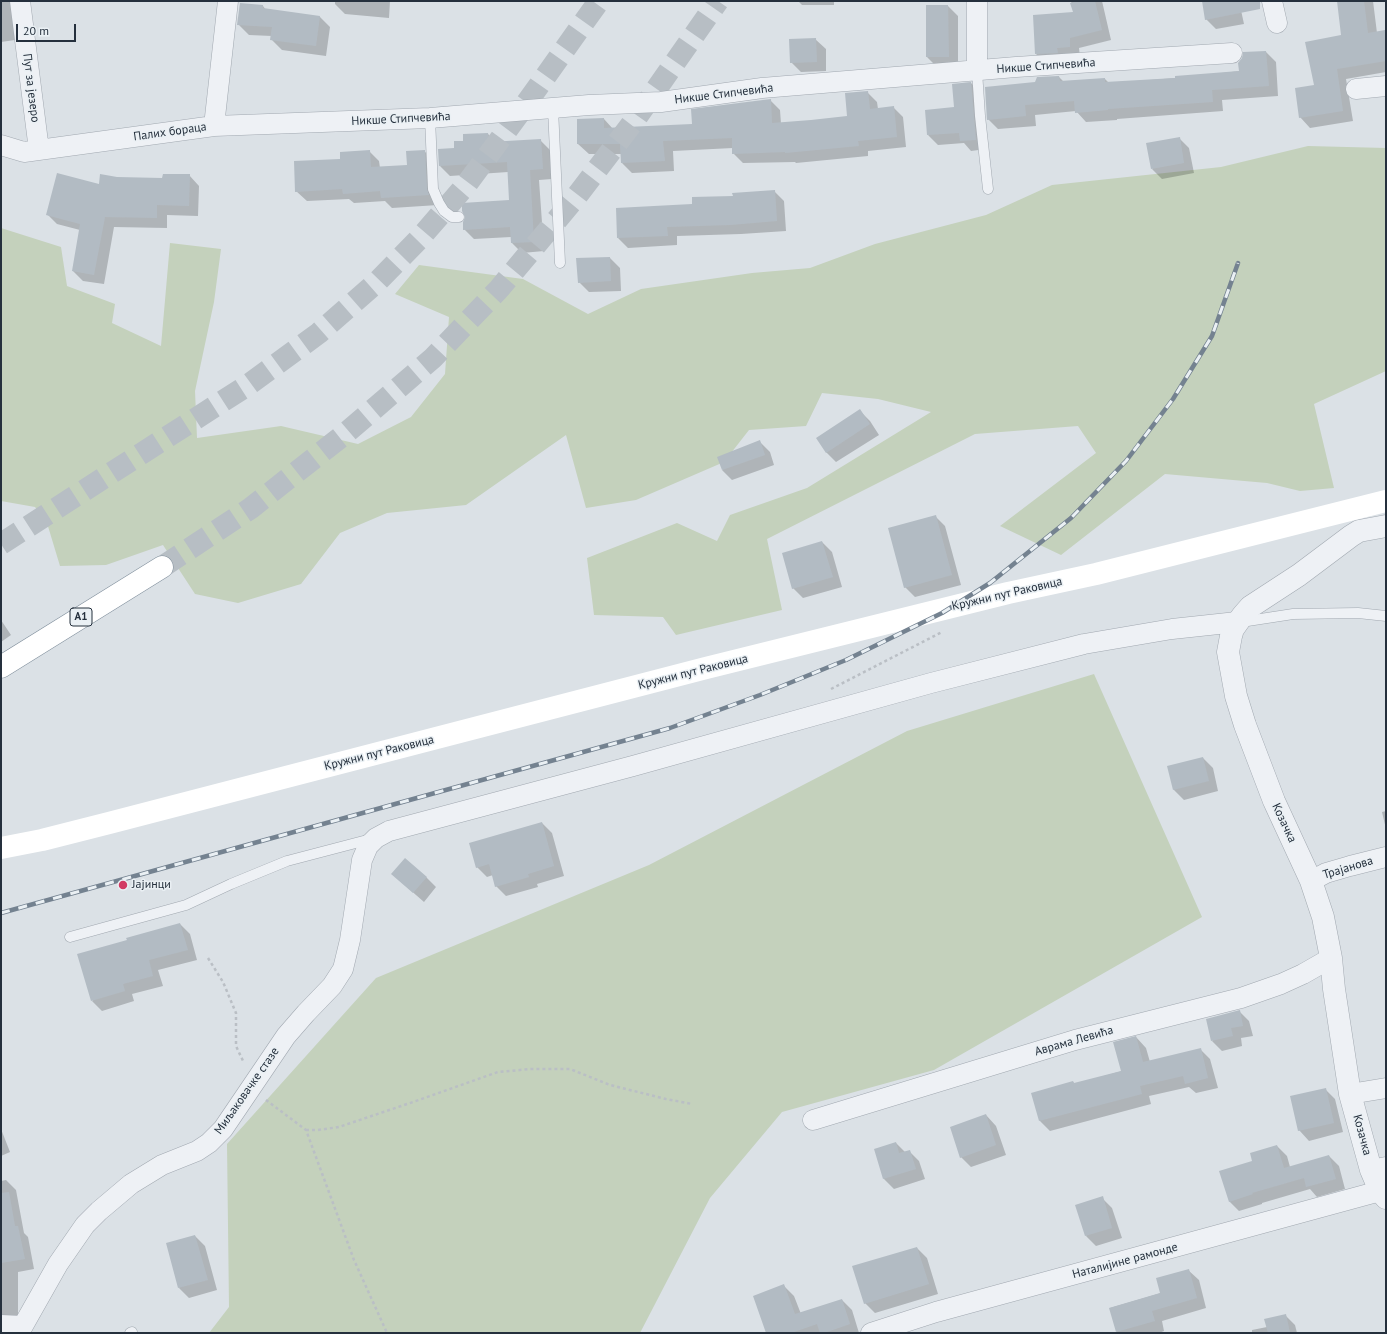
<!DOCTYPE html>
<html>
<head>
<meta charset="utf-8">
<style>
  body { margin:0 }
  #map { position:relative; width:1387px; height:1334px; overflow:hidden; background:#dbe1e6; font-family:"PT Sans",sans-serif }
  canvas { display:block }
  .frame { position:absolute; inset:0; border:2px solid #25303d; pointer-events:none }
  .scale { position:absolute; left:16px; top:24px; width:60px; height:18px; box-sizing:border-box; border:2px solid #25303d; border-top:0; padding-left:5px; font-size:12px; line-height:14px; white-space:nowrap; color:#25303d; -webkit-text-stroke:3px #eaf0f4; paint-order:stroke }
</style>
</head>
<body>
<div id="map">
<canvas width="1387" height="1334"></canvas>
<div class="frame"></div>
<div class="scale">20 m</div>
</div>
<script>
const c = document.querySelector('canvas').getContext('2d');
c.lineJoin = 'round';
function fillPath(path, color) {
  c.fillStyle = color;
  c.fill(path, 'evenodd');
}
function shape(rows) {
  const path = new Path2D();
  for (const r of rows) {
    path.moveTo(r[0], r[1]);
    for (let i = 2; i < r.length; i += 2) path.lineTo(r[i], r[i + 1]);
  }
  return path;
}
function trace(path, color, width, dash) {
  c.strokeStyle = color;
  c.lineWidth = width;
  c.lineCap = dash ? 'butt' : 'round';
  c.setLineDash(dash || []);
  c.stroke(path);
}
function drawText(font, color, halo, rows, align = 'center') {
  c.font = font + ' "PT Sans",sans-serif';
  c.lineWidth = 3;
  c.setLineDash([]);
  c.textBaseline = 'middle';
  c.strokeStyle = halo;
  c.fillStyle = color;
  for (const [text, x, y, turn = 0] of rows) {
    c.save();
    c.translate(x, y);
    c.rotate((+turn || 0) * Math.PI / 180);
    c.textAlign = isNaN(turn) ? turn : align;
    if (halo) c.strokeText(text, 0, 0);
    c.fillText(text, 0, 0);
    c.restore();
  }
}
fillPath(shape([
  [1308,146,1386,148,1386,371,1314,404,1334,488,1300,491,1267,483,1165,474,1061,555,1000,526,1096,453,1078,426,975,434,767,539,782,610,676,635,663,617,594,615,587,558,677,523,717,541,730,515,807,488,931,412,878,399,822,393,806,426,749,430,724,462,636,500,586,508,566,435,466,505,387,513,340,533,301,584,238,603,195,594,163,545,106,565,60,566,47,523,35,507,1,501,1,228,61,247,67,286,115,304,112,323,161,346,170,243,221,249,214,302,195,391,197,438,281,426,358,444,411,417,445,374,449,317,395,294,419,265,523,279,588,314,641,289,752,273,810,268,875,244,986,215,1052,185,1221,167],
  [1094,674,1202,917,934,1070,782,1112,710,1198,640,1333,209,1333,229,1307,227,1144,376,978,649,865,907,731]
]), '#c4d1bc');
fillPath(shape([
  [1,1,16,1,22,39,1,42],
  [335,1,390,1,389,18,345,14,335,4],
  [798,1,834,1,834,5,802,5],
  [1071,1,1102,1,1111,40,1079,48,1080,57,1046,64,1036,54,1074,13],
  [1203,1,1239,1,1244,24,1216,29,1206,19],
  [1338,1,1373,1,1377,33,1384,31,1386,33,1386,72,1346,79,1353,121,1310,128,1300,117,1315,86,1342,36],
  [240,4,263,6,266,10,320,17,330,27,326,56,282,50,272,40,272,36,249,35,239,25],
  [927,6,948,6,958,16,958,67,937,67,927,57],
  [815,39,826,49,826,71,801,72,791,62],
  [1266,52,1276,62,1278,96,1222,100,1223,111,1117,119,1117,120,1086,122,1076,111,1035,115,1036,126,998,129,988,119,1036,83,1059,77,1064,82,1105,79,1109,83,1176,78,1240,71,1243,59],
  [971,83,981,93,986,149,971,151,964,143,938,145,928,135,955,108],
  [867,92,877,102,878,109,893,107,903,117,906,147,868,151,868,156,796,163,795,162,743,163,733,153,733,148,673,151,674,171,632,173,622,163,621,154,589,154,578,144,578,120,604,119,613,129,693,125,770,100,780,110,781,124,848,117],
  [488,134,497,143,540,140,550,150,552,179,539,180,544,251,522,253,512,243,511,237,474,239,464,229,510,201,508,172,450,176,440,166,455,149,464,142],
  [1179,138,1189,148,1194,173,1162,179,1152,169],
  [369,151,379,161,380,168,408,166,424,151,435,161,438,205,392,208,385,201,354,203,349,199,307,201,296,191,341,159],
  [189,175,199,186,198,216,167,215,167,228,114,227,104,284,83,281,73,271,80,230,57,224,47,214,99,186,117,178,163,179],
  [774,191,784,201,786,231,741,234,677,236,677,245,628,248,618,238,693,205,734,197],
  [610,258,620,268,621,291,589,292,579,282],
  [860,411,870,421,879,435,836,462,826,452],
  [760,442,770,452,774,465,732,480,722,470],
  [935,516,945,526,961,585,915,597,905,587],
  [822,542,832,552,842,587,803,598,793,588],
  [1,620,11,635,1,642],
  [1203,758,1213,768,1218,791,1184,800,1174,790,1168,767],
  [1386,811,1386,829,1382,812],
  [542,823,552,833,564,876,537,884,538,887,506,896,496,886,493,875,487,877,477,867],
  [392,874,426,877,436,887,424,902],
  [180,924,190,934,197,960,158,970,163,986,132,994,134,1001,102,1011,92,1001],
  [1239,1011,1249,1021,1253,1036,1241,1038,1242,1046,1222,1051,1212,1041],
  [1136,1037,1146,1048,1150,1062,1200,1049,1210,1059,1218,1088,1196,1093,1189,1087,1149,1096,1151,1104,1050,1131,1040,1121,1032,1094,1073,1082,1075,1084,1122,1071],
  [1325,1089,1335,1099,1343,1132,1309,1141,1299,1130],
  [986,1115,996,1126,1006,1155,971,1167,961,1157],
  [1,1129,10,1152,1,1156],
  [896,1143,905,1152,909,1151,919,1161,925,1179,894,1189,884,1179,875,1150],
  [1277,1146,1287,1156,1290,1167,1329,1156,1339,1166,1345,1189,1317,1197,1310,1189,1262,1203,1262,1204,1239,1211,1229,1201,1254,1162],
  [6,1180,16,1190,24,1233,28,1237,34,1269,18,1272,18,1324,1,1325,1,1181],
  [1102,1198,1112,1208,1122,1238,1096,1246,1086,1236],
  [195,1236,205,1246,217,1290,189,1298,179,1288],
  [917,1248,927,1258,938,1294,875,1313,865,1303],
  [1188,1270,1199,1280,1206,1308,1162,1321,1164,1331,1159,1333,1118,1333,1117,1332,1110,1308,1161,1293],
  [784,1286,794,1296,801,1314,842,1300,852,1310,859,1333,767,1333],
  [1285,1315,1295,1325,1297,1333,1252,1333,1252,1330,1267,1327]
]), '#0003');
fillPath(shape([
  [1079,1,1095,1,1102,30,1070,38,1070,47,1057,48,1058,53,1035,54,1033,15,1073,12,1070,3],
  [1202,1,1260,1,1260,9,1205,20],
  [1337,1,1364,1,1368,33,1385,30,1386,40,1386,61,1337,69,1343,111,1299,118,1295,88,1314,85,1305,42,1341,35],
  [240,3,263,5,263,8,320,16,316,46,270,40,272,27,237,25],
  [926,5,948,5,949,57,926,57],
  [816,38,817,62,790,63,789,39],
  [1266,51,1269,86,1212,90,1213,102,1108,109,1108,110,1075,113,1074,101,1025,105,1026,116,987,120,985,87,1035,82,1037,77,1059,76,1060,81,1105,78,1105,82,1175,78,1175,76,1239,71,1238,63,1242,58,1243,52],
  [971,82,976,140,960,141,959,133,927,135,925,110,954,107,952,84],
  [868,91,870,109,894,106,897,137,858,141,859,146,785,153,785,152,732,154,732,138,663,141,665,161,621,163,620,144,577,144,577,119,604,118,604,128,692,124,691,109,771,99,772,123,811,120,847,116,845,93],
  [488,133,489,142,541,139,543,169,530,170,534,242,511,243,510,227,463,230,463,222,465,217,462,211,462,203,509,200,507,162,439,166,438,149,454,148,454,141,463,141,463,134],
  [1180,137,1184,163,1151,169,1146,143],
  [370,150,371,167,407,165,406,151,425,150,427,189,429,195,381,198,380,191,343,194,342,189,295,192,294,161,340,159,340,152],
  [57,173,99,184,100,174,117,177,162,178,163,174,190,174,189,206,157,205,157,218,105,217,94,275,72,271,80,224,46,215],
  [775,190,777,221,730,225,667,227,668,236,617,238,616,208,692,204,692,197,733,196,732,193],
  [610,257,611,281,578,283,576,258],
  [860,409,870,424,826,453,816,438],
  [760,440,765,455,722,470,717,457],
  [936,515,952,575,904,588,888,528],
  [822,541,833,577,792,589,782,553],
  [1203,757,1209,781,1173,790,1167,766],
  [542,822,554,866,528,874,529,877,495,887,489,864,476,868,469,843],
  [405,858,427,877,413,893,391,874],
  [180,923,188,950,149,960,153,976,123,984,125,991,91,1001,77,954,127,940,126,938],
  [1240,1010,1243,1026,1231,1028,1233,1036,1211,1041,1206,1019],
  [1136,1036,1143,1062,1201,1048,1208,1078,1185,1084,1183,1076,1140,1086,1142,1094,1039,1121,1031,1093,1073,1081,1074,1083,1121,1071,1113,1042],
  [1326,1088,1334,1123,1298,1131,1290,1096],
  [986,1114,996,1145,960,1158,950,1127],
  [896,1142,899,1153,910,1150,916,1169,883,1179,874,1149],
  [1277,1145,1284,1168,1329,1155,1336,1179,1306,1187,1304,1178,1252,1193,1253,1194,1229,1202,1219,1171,1252,1161,1250,1153],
  [9,1192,15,1226,18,1226,25,1259,1,1263,1,1193],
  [1103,1196,1112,1228,1085,1236,1075,1205],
  [195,1235,208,1280,178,1288,166,1243],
  [917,1247,929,1284,864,1304,852,1266],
  [1189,1269,1197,1298,1152,1311,1155,1321,1116,1332,1109,1308,1160,1293,1156,1278],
  [784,1284,795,1314,842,1299,850,1324,824,1333,820,1333,817,1324,791,1333,766,1333,753,1296],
  [1286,1314,1290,1333,1268,1333,1264,1319]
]), '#b2bbc3');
trace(shape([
  [1,544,248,385,319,333,377,282,420,238,466,185,518,115,599,1],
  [162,567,251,508,346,433,433,358,499,289,576,197,634,121,718,1]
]), '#b7bec4', 22, [22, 11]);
const service = shape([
  [977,71,980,116,988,189],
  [553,108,560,263],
  [430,118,433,189,439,203,444,211,452,217,459,217],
  [1241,622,1293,614,1358,613,1386,616],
  [70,937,186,905,231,884,287,861,371,839],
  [130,1333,132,1332]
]);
const minor = shape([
  [20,1,39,150],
  [1272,1,1277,23],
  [977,71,977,1],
  [1356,89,1386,86],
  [214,126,228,1],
  [1,145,24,152,214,126,430,118,589,105,661,102,762,88,1016,67,1232,53],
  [1311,881,1326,873,1350,866,1386,857],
  [1350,1094,1386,1088],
  [813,1120,1075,1040,1241,998,1281,984,1303,974,1331,958],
  [1371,1170,1386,1167],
  [1,1325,23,1326],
  [19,1333,58,1264,85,1225,99,1211,131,1184,162,1165,197,1151,209,1143,223,1129,286,1036,306,1013,332,986,343,969,350,940,362,860,368,846,376,838,389,831,633,766,931,683,1084,644,1172,629,1237,622],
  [871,1333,936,1312,1380,1191]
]);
const tertiary = shape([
  [1386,526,1359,531,1351,536,1299,575,1250,607,1243,615,1233,629,1231,636,1228,652,1236,696,1245,725,1274,801,1311,881,1323,917,1331,958,1334,989,1350,1094,1371,1170,1380,1191,1386,1198]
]);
const motorway = shape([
  [1,667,162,567]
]);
trace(service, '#a1a8b0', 11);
trace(minor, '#a1a8b0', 21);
trace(tertiary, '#a1a8b0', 23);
trace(motorway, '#82909d', 23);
trace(shape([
  [831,689,942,632],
  [208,958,223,982,236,1013,236,1046,244,1063],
  [266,1100,306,1130,354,1260,387,1333],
  [306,1130,318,1130,339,1127,413,1102,498,1072,531,1069,570,1069,610,1085,666,1099,692,1104]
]), '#babfc5', 2.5, [3, 3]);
trace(service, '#eef1f5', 10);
trace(minor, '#eef1f5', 20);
trace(tertiary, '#eef1f5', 22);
trace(shape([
  [1,848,42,840,109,823,706,668,1008,593,1096,574,1386,501]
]), '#fff', 22);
trace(motorway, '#fff', 22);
const rail = shape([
  [1,913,670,728,760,695,846,660,942,613,990,583,1071,518,1126,461,1173,399,1212,336,1238,263]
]);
trace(rail, '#748290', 4.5);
trace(rail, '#eaf0f4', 3, [9]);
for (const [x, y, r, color] of [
  [123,885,5,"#d23a63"]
]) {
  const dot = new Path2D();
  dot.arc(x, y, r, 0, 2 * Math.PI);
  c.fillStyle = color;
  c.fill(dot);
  trace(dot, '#eaf0f4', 1.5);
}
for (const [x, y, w] of [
  [81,617,22]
]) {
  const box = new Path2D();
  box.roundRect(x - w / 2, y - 9, w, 18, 3);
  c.fillStyle = '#eaf0f4';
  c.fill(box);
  trace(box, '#25303d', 1);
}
drawText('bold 11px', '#25303d', null, [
  ["A1",81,617]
]);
drawText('12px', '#25303d', '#eaf0f4', [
  ["Никше Стипчевића",1046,66,-4],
  ["Пут за језеро",31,88,83],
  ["Никше Стипчевића",724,94,-7],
  ["Никше Стипчевића",401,119,-3],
  ["Палих бораца",170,132,-8],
  ["Кружни пут Раковица",1007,594,-13],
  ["Кружни пут Раковица",693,672,-14],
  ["Кружни пут Раковица",379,753,-14],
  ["Козачка",1284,823,65],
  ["Трајанова",1348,868,-17],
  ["Аврама Левића",1074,1041,-16],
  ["Миљаковачке стазе",247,1091,-55],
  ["Козачка",1362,1135,75],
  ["Наталијине рамонде",1125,1261,-15]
]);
drawText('12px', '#25303d', '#eaf0f4', [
  ["Јајинци",132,885]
], 'left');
</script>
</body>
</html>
